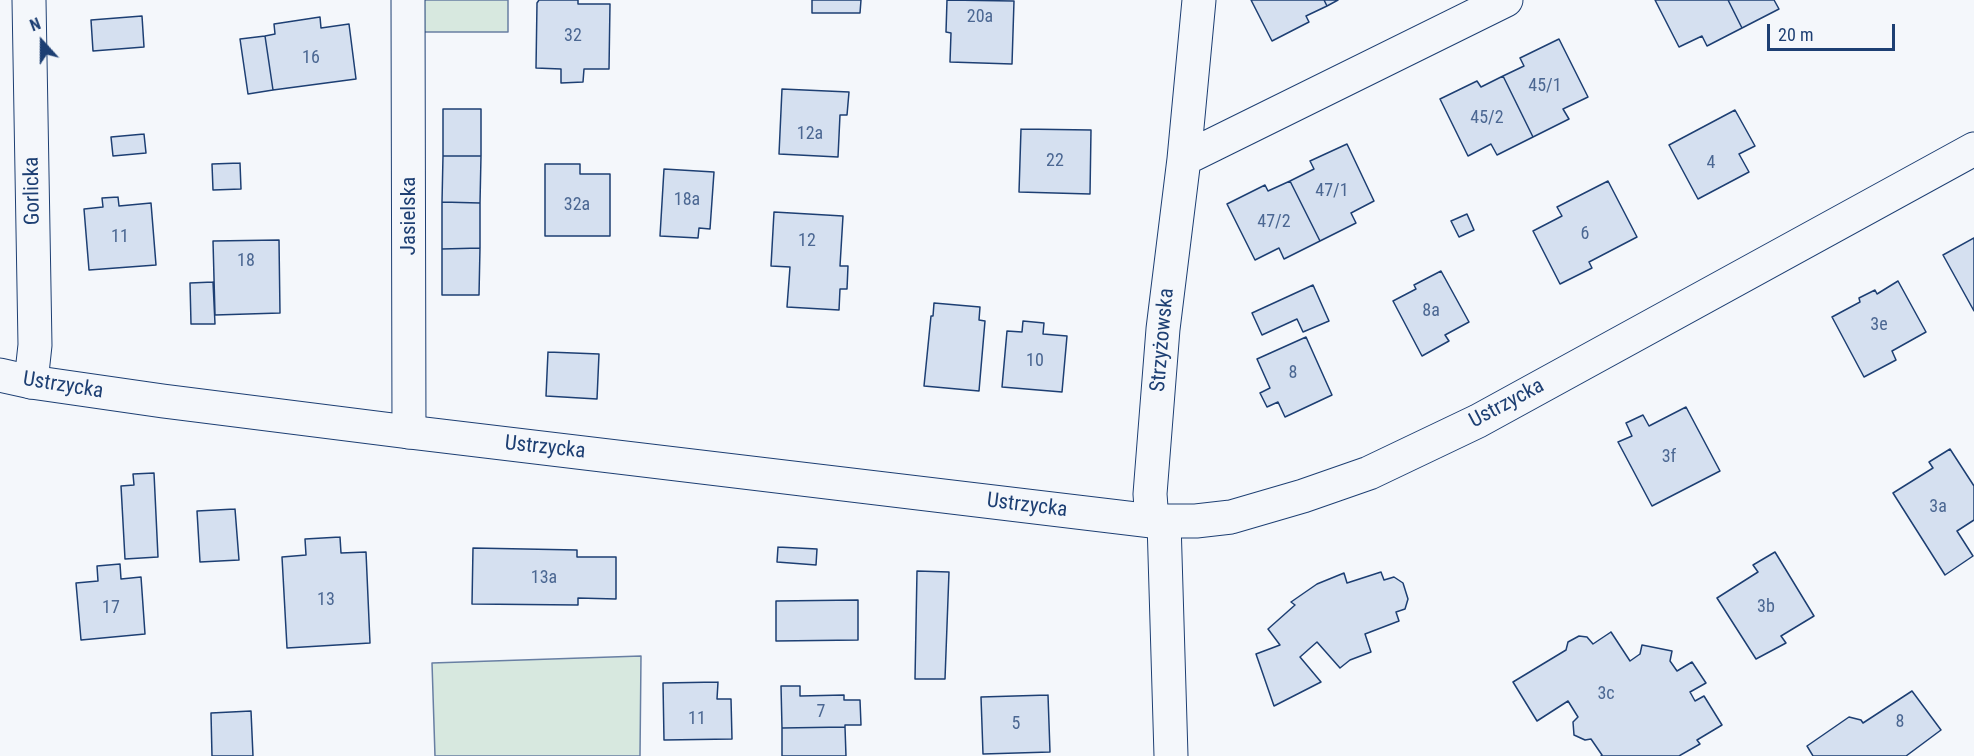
<!DOCTYPE html>
<html>
<head>
<meta charset="utf-8">
<style>
  body { margin:0 }
  #map { position:relative; width:1974px; height:756px; overflow:hidden; background:#f4f7fb; font-family:"Roboto Condensed",sans-serif }
  canvas { display:block }
  .north { position:absolute; left:12px; top:12px; width:60px; height:60px; -webkit-text-stroke:4px #f4f7fb; paint-order:stroke; rotate:339deg; font-size:16px; font-weight:700; line-height:24px; text-align:center; color:#1d3f73 }
  .north::after { content:''; display:block; margin:auto; width:21px; height:27px; background:#1d3f73; clip-path:polygon(50% 0,100% 100%,50% 72%,0 100%) }
  .scale { position:absolute; left:1767px; top:24px; width:128px; height:27px; box-sizing:border-box; border:3px solid #1d3f73; border-top:0; padding-left:8px; font-size:18px; line-height:21px; white-space:nowrap; color:#1d3f73; -webkit-text-stroke:4px #f4f7fb; paint-order:stroke }
</style>
</head>
<body>
<div id="map">
<canvas width="1974" height="756"></canvas>
<div class="north">N</div>
<div class="scale">20 m</div>
</div>
<script>
const c = document.querySelector('canvas').getContext('2d');
c.lineJoin = 'round';
function fillPath(path, color) {
  c.fillStyle = color;
  c.fill(path, 'evenodd');
}
function shape(rows) {
  const path = new Path2D();
  for (const r of rows) {
    path.moveTo(r[0], r[1]);
    for (let i = 2; i < r.length; i += 2) path.lineTo(r[i], r[i + 1]);
  }
  return path;
}
function trace(path, color, width, dash) {
  c.strokeStyle = color;
  c.lineWidth = width;
  c.lineCap = dash ? 'butt' : 'round';
  c.setLineDash(dash || []);
  c.stroke(path);
}
function drawText(font, color, halo, rows, align = 'center') {
  c.font = font + ' "Roboto Condensed",sans-serif';
  c.lineWidth = 4.5;
  c.setLineDash([]);
  c.textBaseline = 'middle';
  c.strokeStyle = halo;
  c.fillStyle = color;
  for (const [text, x, y, turn = 0] of rows) {
    c.save();
    c.translate(x, y);
    c.rotate((+turn || 0) * Math.PI / 180);
    c.textAlign = isNaN(turn) ? turn : align;
    if (halo) c.strokeText(text, 0, 0);
    c.fillText(text, 0, 0);
    c.restore();
  }
}
const green = shape([
  [414,0,508,0,508,32,414,32,414,0],
  [641,656,640,756,435,756,432,663,641,656]
]);
fillPath(green, '#d7e8df');
trace(green, '#687fa3', 1.5);
const building = shape([
  [539,0,578,0,578,4,610,4,609,69,584,69,583,82,561,83,561,69,536,68,537,3,539,0],
  [812,0,861,0,860,13,812,13,812,0],
  [947,0,1014,1,1012,64,950,62,951,33,946,32,947,0],
  [1251,0,1324,0,1327,6,1306,16,1309,22,1272,41,1251,0],
  [1324,0,1338,0,1327,6,1324,0],
  [1655,0,1728,0,1742,28,1707,46,1702,36,1679,47,1655,0],
  [1728,0,1774,0,1779,9,1742,28,1728,0],
  [142,16,144,47,93,51,91,20,142,16],
  [320,17,321,28,349,24,356,79,273,90,265,36,275,34,274,24,320,17],
  [265,36,273,90,248,94,240,39,265,36],
  [1559,39,1588,97,1563,109,1569,119,1533,137,1503,76,1524,66,1520,58,1559,39],
  [1503,76,1533,137,1497,155,1491,144,1468,156,1440,99,1477,81,1481,87,1503,76],
  [782,89,849,92,847,115,840,115,838,157,779,154,782,89],
  [443,109,481,109,481,156,443,156,443,109],
  [1735,110,1755,146,1739,154,1749,172,1698,199,1669,145,1735,110],
  [1021,129,1091,130,1090,194,1019,192,1021,129],
  [144,134,146,153,113,156,111,137,144,134],
  [1347,144,1374,201,1351,213,1356,223,1320,241,1290,181,1314,169,1310,161,1347,144],
  [443,156,481,156,480,203,442,202,443,156],
  [240,163,241,189,213,190,212,164,240,163],
  [545,164,580,164,580,174,610,174,610,236,545,236,545,164],
  [664,169,714,172,710,229,699,228,698,238,660,236,664,169],
  [1290,181,1320,241,1284,259,1279,248,1255,260,1227,204,1265,185,1268,191,1290,181],
  [1608,181,1637,237,1589,262,1592,268,1560,284,1533,231,1562,216,1557,207,1608,181],
  [118,197,119,206,151,203,156,265,89,270,84,209,103,207,102,198,118,197],
  [442,202,480,203,480,248,442,249,442,202],
  [774,212,843,216,840,266,848,266,847,289,840,289,839,310,787,307,790,267,771,266,774,212],
  [1467,214,1474,230,1459,237,1451,221,1467,214],
  [1974,238,1974,311,1943,255,1974,238],
  [279,240,280,313,215,315,213,241,279,240],
  [480,248,479,295,442,295,442,249,480,248],
  [1441,271,1469,322,1445,335,1449,341,1422,356,1393,301,1416,289,1414,285,1441,271],
  [1898,281,1926,332,1892,351,1896,360,1864,377,1832,317,1860,302,1859,298,1875,290,1877,294,1898,281],
  [213,282,215,324,191,324,190,283,213,282],
  [1313,285,1329,321,1303,332,1297,319,1262,335,1252,313,1313,285],
  [934,303,980,307,979,320,985,321,979,391,924,386,931,316,933,316,934,303],
  [1023,321,1044,323,1043,334,1067,336,1062,392,1002,387,1007,331,1022,332,1023,321],
  [1306,337,1332,395,1285,417,1278,402,1267,407,1260,393,1270,388,1257,359,1306,337],
  [548,352,599,354,597,399,546,396,548,352],
  [1686,407,1720,471,1652,506,1618,442,1632,436,1626,423,1643,415,1649,426,1686,407],
  [1950,449,1974,486,1974,520,1957,531,1973,556,1945,575,1893,493,1933,468,1929,462,1950,449],
  [154,473,158,557,125,559,121,486,134,485,133,474,154,473],
  [235,509,239,560,200,562,197,511,235,509],
  [340,537,341,553,366,552,370,643,287,648,282,557,306,555,305,539,340,537],
  [778,547,817,549,816,565,777,562,778,547],
  [473,548,577,550,577,557,616,557,616,599,578,598,578,605,472,604,473,548],
  [1775,552,1814,616,1781,636,1786,643,1756,659,1717,598,1758,572,1753,565,1775,552],
  [120,564,121,579,141,577,145,634,81,640,76,583,98,581,97,566,120,564],
  [917,571,949,572,945,679,915,679,917,571],
  [1381,572,1384,580,1394,577,1403,583,1408,599,1405,609,1396,612,1399,621,1365,634,1371,652,1350,660,1340,668,1317,642,1300,657,1321,682,1274,706,1256,654,1280,645,1268,629,1295,605,1291,602,1317,584,1344,573,1347,583,1381,572],
  [858,600,858,640,776,641,776,601,858,600],
  [1611,632,1630,661,1640,654,1642,645,1672,651,1670,661,1677,671,1692,662,1706,683,1690,692,1695,701,1704,696,1722,725,1697,740,1700,744,1679,756,1601,756,1602,755,1591,739,1585,740,1574,735,1573,722,1578,717,1568,701,1537,721,1513,682,1566,650,1568,642,1579,636,1587,637,1593,644,1611,632],
  [718,682,717,699,731,699,732,739,664,740,663,683,718,682],
  [781,686,800,686,800,696,844,695,844,700,860,700,861,725,845,725,845,727,782,728,781,686],
  [1912,691,1941,730,1906,756,1813,756,1807,746,1849,717,1861,720,1863,723,1912,691],
  [1048,695,1050,752,983,754,981,697,1048,695],
  [251,711,253,756,212,756,211,713,251,711],
  [845,727,846,756,782,756,782,728,845,727]
]);
fillPath(building, '#d5e0f0');
trace(building, '#1d3f73', 1.5);
const minor = shape([
  [29,0,35,345,31,382],
  [408,0,409,432],
  [1184,159,1506,0],
  [1152,521,1150,494,1163,329,1184,159,1199,0],
  [1164,522,1171,756]
]);
const tertiary = shape([
  [0,375,31,382,163,401,409,432,1152,521,1196,521,1231,517,1303,496,1369,473,1478,421,1974,149]
]);
trace(minor, '#1d3f73', 35);
trace(tertiary, '#1d3f73', 35);
trace(minor, '#f4f7fb', 33);
trace(tertiary, '#f4f7fb', 33);
drawText('18px', '#4b6792', null, [
  ["20a",980,17],
  ["32",573,36],
  ["16",311,58],
  ["45/1",1545,86],
  ["45/2",1487,118],
  ["12a",810,134],
  ["22",1055,161],
  ["4",1711,163],
  ["47/1",1332,191],
  ["18a",687,200],
  ["32a",577,205],
  ["47/2",1274,222],
  ["6",1585,234],
  ["11",120,237],
  ["12",807,241],
  ["18",246,261],
  ["8a",1431,311],
  ["3e",1879,325],
  ["10",1035,361],
  ["8",1293,373],
  ["3f",1669,457],
  ["3a",1938,507],
  ["13a",544,578],
  ["13",326,600],
  ["3b",1766,607],
  ["17",111,608],
  ["3c",1606,694],
  ["7",821,712],
  ["11",697,719],
  ["8",1900,722],
  ["5",1016,724]
]);
drawText('21px', '#1d3f73', '#f4f7fb', [
  ["Gorlicka",33,191,-91],
  ["Jasielska",410,216,-90],
  ["Strzyżowska",1163,340,-85],
  ["Ustrzycka",63,386,9],
  ["Ustrzycka",1507,404,-28],
  ["Ustrzycka",545,448,6],
  ["Ustrzycka",1027,506,7]
]);
</script>
</body>
</html>
